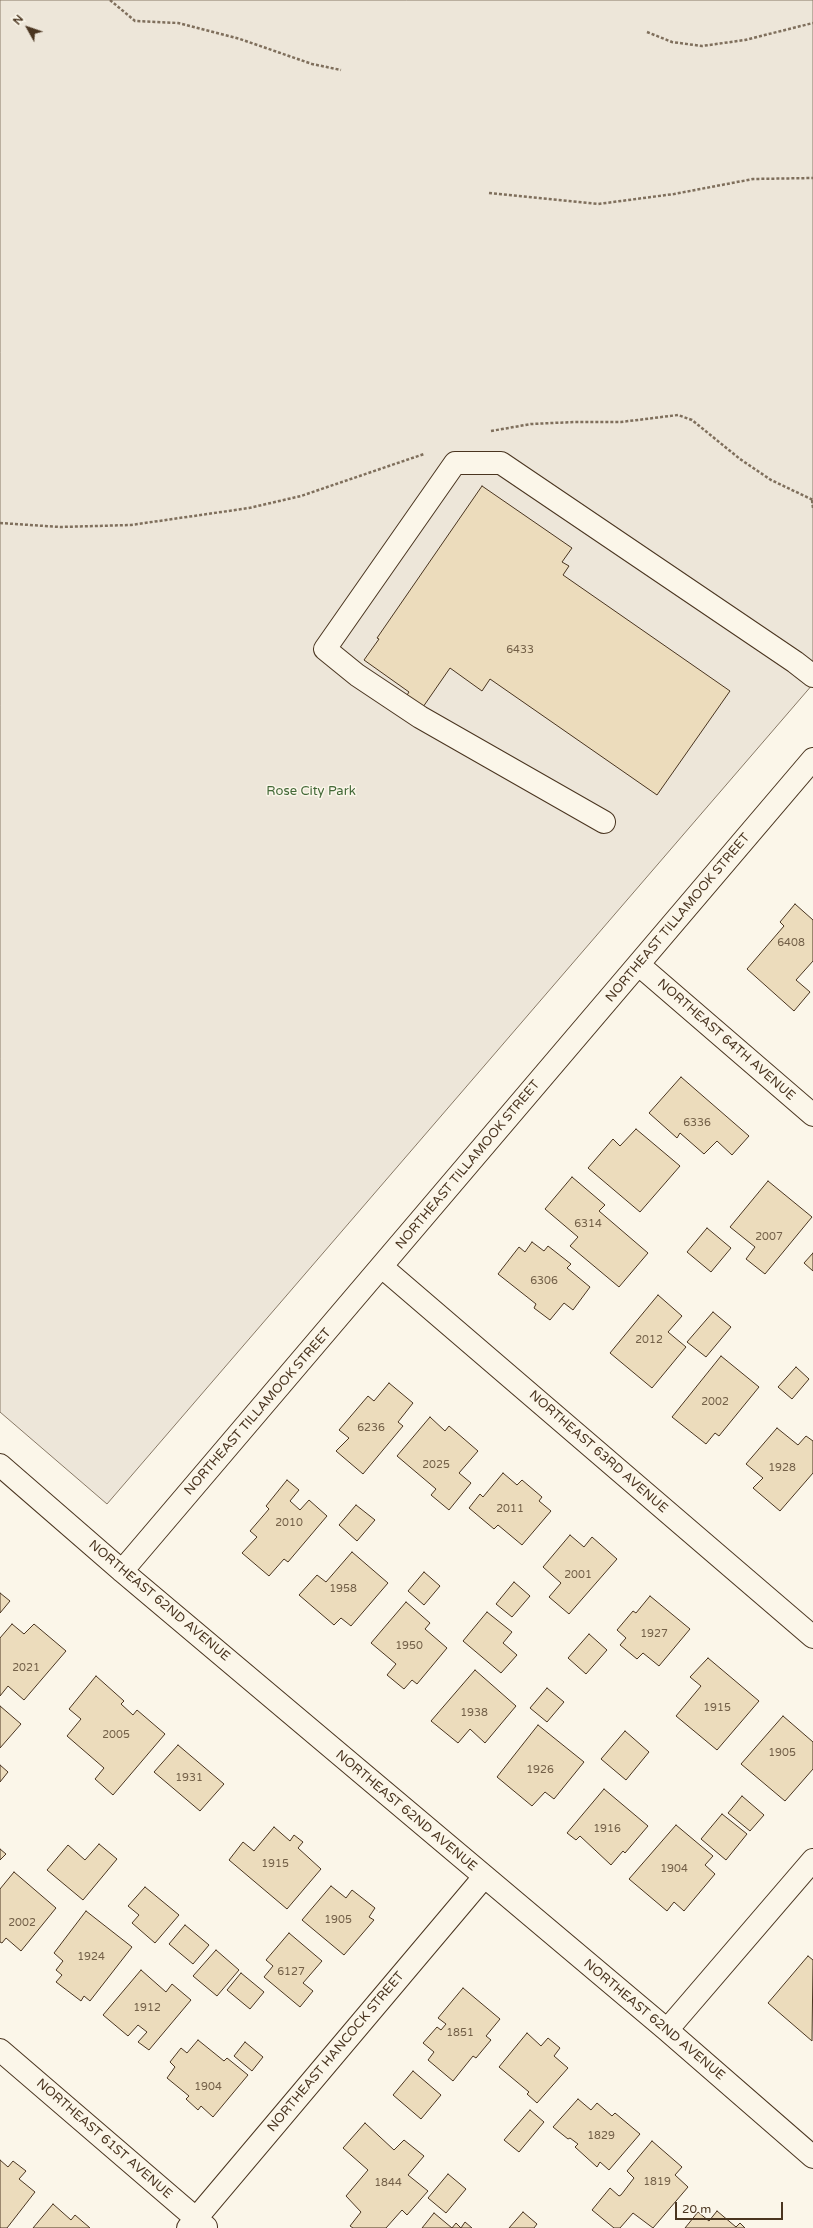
<!DOCTYPE html>
<html>
<head>
<meta charset="utf-8">
<style>
  body { margin:0 }
  #map { position:relative; width:813px; height:2228px; overflow:hidden; background:#fbf6e9; font-family:"Varela Round",sans-serif }
  canvas { display:block }
  .north { position:absolute; left:8px; top:8px; width:40px; height:40px; -webkit-text-stroke:3px #fbf6e9; paint-order:stroke; rotate:310deg; font-size:11px; font-weight:700; line-height:16px; text-align:center; color:#4a3520 }
  .north::after { content:''; display:block; margin:auto; width:14px; height:18px; background:#4a3520; clip-path:polygon(50% 0,100% 100%,50% 72%,0 100%) }
  .scale { position:absolute; left:675px; top:2202px; width:108px; height:18px; box-sizing:border-box; border:2px solid #4a3520; border-top:0; padding-left:5px; font-size:12px; line-height:14px; white-space:nowrap; color:#4a3520; -webkit-text-stroke:3px #fbf6e9; paint-order:stroke }
</style>
</head>
<body>
<div id="map">
<canvas width="813" height="2228"></canvas>
<div class="north">N</div>
<div class="scale">20 m</div>
</div>
<script>
const c = document.querySelector('canvas').getContext('2d');
c.lineJoin = 'round';
function fillPath(path, color) {
  c.fillStyle = color;
  c.fill(path, 'evenodd');
}
function shape(rows) {
  const path = new Path2D();
  for (const r of rows) {
    path.moveTo(r[0], r[1]);
    for (let i = 2; i < r.length; i += 2) path.lineTo(r[i], r[i + 1]);
  }
  return path;
}
function trace(path, color, width, dash) {
  c.strokeStyle = color;
  c.lineWidth = width;
  c.lineCap = dash ? 'butt' : 'round';
  c.setLineDash(dash || []);
  c.stroke(path);
}
function drawText(font, color, halo, rows, align = 'center') {
  c.font = font + ' "Varela Round",sans-serif';
  c.lineWidth = 3;
  c.setLineDash([]);
  c.textBaseline = 'middle';
  c.strokeStyle = halo;
  c.fillStyle = color;
  for (const [text, x, y, turn = 0] of rows) {
    c.save();
    c.translate(x, y);
    c.rotate((+turn || 0) * Math.PI / 180);
    c.textAlign = isNaN(turn) ? turn : align;
    if (halo) c.strokeText(text, 0, 0);
    c.fillText(text, 0, 0);
    c.restore();
  }
}
const green = shape([
  [0,0,813,0,813,684,107,1504,0,1412,0,0]
]);
fillPath(green, '#ede6d9');
trace(green, '#887966', 1);
const building = shape([
  [482,486,572,548,562,562,569,566,563,575,730,691,657,795,490,679,482,691,450,668,423,707,407,695,409,692,364,660,379,639,377,638,482,486],
  [795,904,813,920,813,961,796,980,810,992,794,1011,747,969,784,926,780,922,795,904],
  [681,1077,749,1136,732,1155,717,1141,704,1154,680,1133,677,1138,649,1113,681,1077],
  [636,1129,680,1166,640,1212,588,1168,613,1139,620,1146,636,1129],
  [572,1177,605,1205,599,1211,648,1253,619,1287,570,1246,578,1237,545,1209,572,1177],
  [768,1181,812,1217,765,1274,746,1259,755,1247,730,1227,768,1181],
  [707,1228,731,1248,711,1272,687,1252,707,1228],
  [532,1242,544,1251,548,1246,571,1264,567,1268,590,1287,573,1310,564,1303,550,1320,534,1308,536,1304,498,1274,519,1247,525,1252,532,1242],
  [813,1253,813,1271,804,1263,813,1253],
  [658,1295,682,1316,668,1332,686,1347,652,1388,610,1353,658,1295],
  [713,1312,731,1327,706,1357,687,1342,713,1312],
  [721,1356,759,1387,719,1436,715,1433,706,1444,672,1417,721,1356],
  [796,1367,809,1379,792,1399,778,1387,796,1367],
  [389,1383,413,1403,398,1422,403,1426,363,1474,336,1451,349,1438,339,1430,368,1396,374,1401,389,1383],
  [430,1417,445,1431,449,1426,478,1451,459,1473,471,1483,449,1510,431,1495,436,1489,397,1456,430,1417],
  [777,1428,798,1445,806,1436,813,1441,813,1473,780,1511,753,1488,763,1478,746,1464,777,1428],
  [503,1473,517,1485,522,1480,542,1497,539,1501,551,1511,522,1545,498,1525,494,1529,469,1508,480,1494,483,1497,503,1473],
  [287,1480,299,1490,290,1501,300,1510,309,1500,327,1516,288,1562,284,1559,269,1576,242,1553,257,1537,250,1531,269,1509,266,1506,287,1480],
  [356,1505,375,1520,357,1541,339,1525,356,1505],
  [570,1535,584,1547,592,1537,617,1559,569,1614,549,1597,561,1583,543,1567,570,1535],
  [352,1552,388,1583,351,1626,341,1618,334,1625,299,1595,317,1575,326,1582,352,1552],
  [424,1572,440,1586,424,1605,408,1591,424,1572],
  [514,1582,530,1596,512,1617,496,1604,514,1582],
  [0,1593,10,1601,0,1613,0,1593],
  [650,1596,690,1629,659,1666,643,1653,637,1659,620,1645,626,1638,617,1630,633,1611,636,1613,650,1596],
  [406,1602,430,1623,425,1629,447,1648,417,1684,412,1680,404,1689,387,1675,396,1664,371,1643,406,1602],
  [487,1612,512,1632,503,1643,517,1655,501,1673,463,1641,487,1612],
  [12,1624,24,1634,34,1624,66,1651,24,1700,8,1686,0,1696,0,1638,12,1624],
  [589,1634,607,1650,586,1674,568,1658,589,1634],
  [708,1658,759,1701,717,1750,676,1716,701,1686,690,1677,708,1658],
  [475,1670,516,1706,485,1743,470,1729,458,1743,431,1721,475,1670],
  [96,1676,124,1701,121,1704,133,1715,137,1710,165,1734,113,1795,95,1779,104,1768,67,1736,81,1719,69,1709,96,1676],
  [547,1688,564,1702,547,1722,530,1708,547,1688],
  [0,1706,21,1724,0,1748,0,1706],
  [783,1716,813,1742,813,1769,785,1801,741,1764,783,1716],
  [538,1725,584,1762,554,1799,545,1792,532,1806,497,1777,538,1725],
  [625,1731,649,1752,626,1780,601,1759,625,1731],
  [178,1745,224,1784,200,1811,154,1772,178,1745],
  [0,1765,8,1772,0,1782,0,1765],
  [604,1789,648,1826,625,1853,623,1851,611,1865,580,1836,576,1840,567,1833,604,1789],
  [742,1796,764,1815,750,1831,728,1813,742,1796],
  [722,1814,747,1834,726,1860,701,1839,722,1814],
  [676,1825,713,1856,705,1865,715,1874,684,1911,674,1902,667,1911,629,1879,676,1825],
  [274,1827,290,1841,294,1835,303,1842,298,1848,321,1869,287,1909,229,1860,243,1842,254,1851,274,1827],
  [99,1844,117,1859,83,1900,47,1870,68,1845,85,1860,99,1844],
  [0,1849,6,1854,0,1860,0,1849],
  [14,1872,56,1908,21,1951,6,1938,2,1943,0,1942,0,1889,14,1872],
  [331,1886,346,1898,352,1890,375,1908,369,1917,374,1920,344,1955,302,1920,331,1886],
  [145,1887,179,1915,155,1943,132,1923,139,1915,128,1906,145,1887],
  [86,1911,132,1947,90,2001,84,1996,81,2001,56,1982,62,1975,56,1970,63,1961,54,1953,86,1911],
  [185,1925,209,1945,193,1964,169,1944,185,1925],
  [289,1933,322,1961,303,1983,313,1991,300,2007,264,1977,273,1966,266,1960,289,1933],
  [216,1950,239,1970,217,1996,193,1976,216,1950],
  [808,1956,813,1960,812,2041,768,2003,808,1956],
  [141,1970,166,1992,172,1984,191,2000,149,2050,138,2042,147,2032,138,2025,128,2036,103,2015,141,1970],
  [241,1973,264,1992,250,2009,227,1990,241,1973],
  [463,1988,500,2019,486,2036,491,2040,476,2058,473,2056,453,2081,428,2060,434,2052,423,2043,437,2027,441,2030,446,2024,438,2018,463,1988],
  [527,2033,541,2046,548,2038,560,2048,554,2056,568,2068,537,2103,527,2094,529,2092,499,2067,527,2033],
  [198,2040,224,2061,227,2058,248,2075,213,2117,201,2106,198,2110,186,2099,189,2096,167,2078,175,2067,170,2062,181,2048,187,2053,198,2040],
  [245,2042,263,2057,252,2071,234,2056,245,2042],
  [413,2071,441,2095,421,2119,393,2095,413,2071],
  [578,2099,591,2110,597,2103,612,2116,615,2113,640,2134,609,2170,600,2162,597,2167,575,2147,578,2144,570,2138,568,2139,553,2127,578,2099],
  [530,2110,544,2122,519,2152,504,2140,530,2110],
  [365,2123,394,2150,404,2140,424,2156,408,2175,428,2191,407,2215,402,2210,386,2228,353,2228,350,2226,361,2212,346,2196,368,2170,343,2148,365,2123],
  [652,2141,682,2167,675,2175,688,2187,653,2228,633,2213,620,2228,614,2228,592,2210,610,2188,619,2196,621,2195,634,2178,627,2171,652,2141],
  [0,2160,8,2167,13,2161,26,2171,19,2179,35,2192,7,2228,0,2228,0,2160],
  [448,2174,466,2189,446,2213,428,2198,448,2174],
  [53,2204,71,2220,75,2215,90,2228,33,2228,53,2204],
  [717,2211,736,2227,740,2223,745,2228,685,2228,698,2212,709,2221,717,2211],
  [523,2212,537,2224,534,2228,509,2228,523,2212],
  [434,2213,452,2228,456,2223,461,2228,465,2222,472,2228,422,2228,434,2213]
]);
fillPath(building, '#ecdcbc');
trace(building, '#4a3520', 1);
const minor = shape([
  [604,822,420,717,357,675,325,649,455,463,501,463,795,662,813,676],
  [639,965,813,1115],
  [382,1267,813,1637],
  [0,1465,122,1571,667,2030,813,2157],
  [122,1571,813,759],
  [667,2030,813,1860],
  [0,2050,206,2227],
  [188,2228,484,1877]
]);
trace(minor, '#4a3520', 24);
trace(shape([
  [110,0,135,21,178,23,240,39,312,64,341,70],
  [647,32,672,42,702,46,745,40,813,23],
  [489,193,598,204,674,194,753,179,813,178],
  [491,431,531,424,574,422,621,422,678,415,692,420,740,459,771,480,813,500],
  [812,500,813,508],
  [0,523,60,527,131,525,249,508,301,496,424,454]
]), '#7f6f5c', 2.5, [3, 2]);
trace(minor, '#fbf6e9', 22);
drawText('11px', '#725f47', null, [
  ["6433",520,650],
  ["6408",791,943],
  ["6336",697,1123],
  ["6314",588,1224],
  ["2007",769,1237],
  ["6306",544,1281],
  ["2012",649,1340],
  ["2002",715,1402],
  ["6236",371,1428],
  ["2025",436,1465],
  ["1928",782,1468],
  ["2011",510,1509],
  ["2010",289,1523],
  ["2001",578,1575],
  ["1958",343,1589],
  ["1927",654,1634],
  ["1950",409,1646],
  ["2021",26,1668],
  ["1915",717,1708],
  ["1938",474,1713],
  ["2005",116,1735],
  ["1905",782,1753],
  ["1926",540,1770],
  ["1931",189,1778],
  ["1916",607,1829],
  ["1915",275,1864],
  ["1904",674,1869],
  ["1905",338,1920],
  ["2002",22,1923],
  ["1924",91,1957],
  ["6127",291,1972],
  ["1912",147,2008],
  ["1851",460,2033],
  ["1904",208,2087],
  ["1829",601,2136],
  ["1819",657,2182],
  ["1844",388,2183]
]);
drawText('13px', '#436837', '#fbf6e9', [
  ["Rose City Park",311,792]
]);
drawText('13px', '#4a3520', '#fbf6e9', [
  ["NORTHEAST TILLAMOOK STREET",678,918,-50],
  ["NORTHEAST 64TH AVENUE",726,1040,41],
  ["NORTHEAST TILLAMOOK STREET",468,1165,-50],
  ["NORTHEAST TILLAMOOK STREET",258,1412,-49],
  ["NORTHEAST 63RD AVENUE",598,1452,41],
  ["NORTHEAST 62ND AVENUE",159,1601,40],
  ["NORTHEAST 62ND AVENUE",406,1811,40],
  ["NORTHEAST 62ND AVENUE",654,2020,40],
  ["NORTHEAST HANCOCK STREET",336,2052,-50],
  ["NORTHEAST 61ST AVENUE",104,2139,41]
]);
</script>
</body>
</html>
